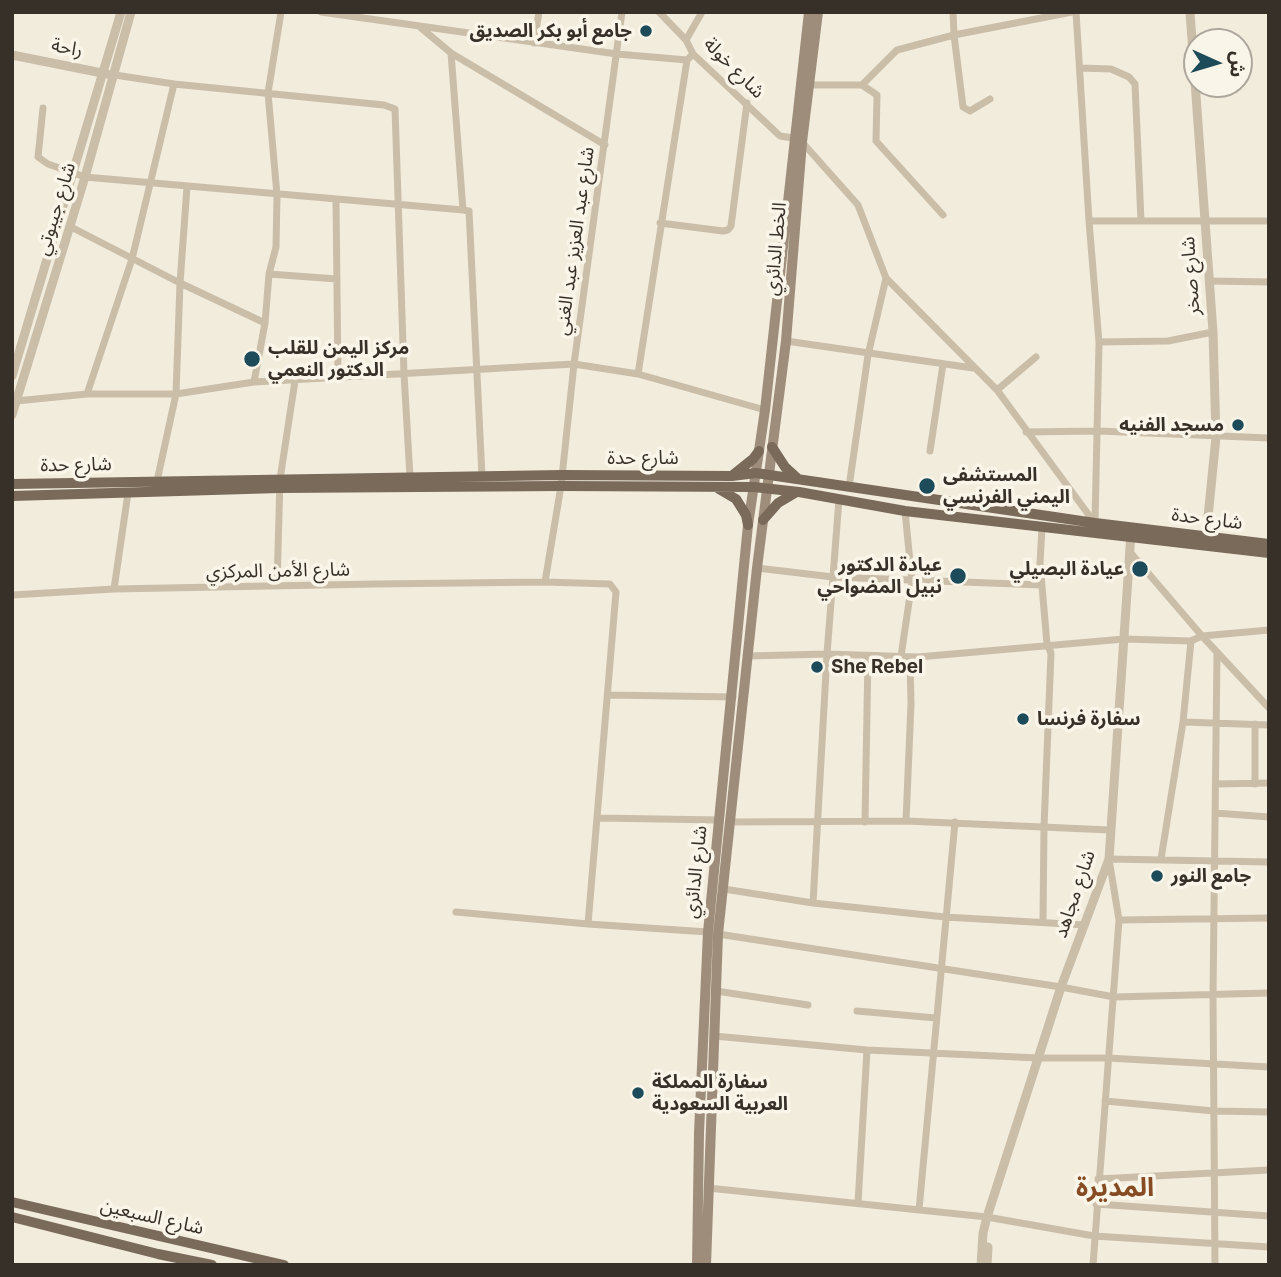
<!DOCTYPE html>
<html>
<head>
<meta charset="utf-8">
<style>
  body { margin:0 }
  #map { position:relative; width:1281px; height:1277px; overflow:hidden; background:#f2ecdd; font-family:Inter,"Noto Sans Arabic",sans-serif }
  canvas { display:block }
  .frame { position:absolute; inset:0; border:14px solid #373029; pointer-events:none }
  .north { position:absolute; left:1183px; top:28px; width:70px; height:70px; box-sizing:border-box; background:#faf5e9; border:2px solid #aca69c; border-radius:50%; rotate:94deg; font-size:19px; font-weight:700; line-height:28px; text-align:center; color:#373029 }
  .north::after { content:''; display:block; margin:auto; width:24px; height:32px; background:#1e4b59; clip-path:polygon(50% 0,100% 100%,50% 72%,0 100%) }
</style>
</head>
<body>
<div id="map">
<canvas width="1281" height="1277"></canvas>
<div class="frame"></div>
<div class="north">ش</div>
</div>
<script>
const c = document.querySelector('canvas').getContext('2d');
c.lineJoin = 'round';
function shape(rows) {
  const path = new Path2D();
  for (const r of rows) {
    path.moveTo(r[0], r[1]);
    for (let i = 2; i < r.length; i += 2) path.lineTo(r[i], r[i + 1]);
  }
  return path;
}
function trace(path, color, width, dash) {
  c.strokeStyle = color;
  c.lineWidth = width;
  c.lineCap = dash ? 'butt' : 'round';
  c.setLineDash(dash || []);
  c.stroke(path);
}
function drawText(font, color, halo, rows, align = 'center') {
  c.font = font + ' Inter,"Noto Sans Arabic",sans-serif';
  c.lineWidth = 7;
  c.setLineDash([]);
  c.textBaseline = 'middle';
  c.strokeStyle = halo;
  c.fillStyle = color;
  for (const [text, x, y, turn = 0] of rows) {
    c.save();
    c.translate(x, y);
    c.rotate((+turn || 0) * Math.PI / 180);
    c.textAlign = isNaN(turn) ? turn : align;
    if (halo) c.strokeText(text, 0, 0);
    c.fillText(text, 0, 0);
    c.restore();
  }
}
trace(shape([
  [321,12,617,54,687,60,693,54],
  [659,12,686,40,693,54,780,136,793,138],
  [953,12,954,35,963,107,970,111,990,99],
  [1076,12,1089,221,1099,342,1095,523],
  [420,27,451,53,605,145],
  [686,40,702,12],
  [534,43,539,12],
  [451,53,463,210,469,211,482,476],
  [1080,68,1111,69,1129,77,1135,84,1141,221],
  [115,75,174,84,384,105,395,109,404,374,410,477],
  [805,85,862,85,897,50,954,35,1072,12],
  [862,85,877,95,876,141,943,215],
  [43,108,38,157,48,164,85,177,463,210],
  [802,142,858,205,886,278,997,390,1094,522],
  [336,200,338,379],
  [1089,221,1269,221],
  [660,223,723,231,728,230,731,226,747,103],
  [69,226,180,283,265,323],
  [269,274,337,279],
  [1209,281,1269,282],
  [786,341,973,368],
  [1099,342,1168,341,1213,332],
  [638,374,687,60],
  [254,382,265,323,269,274,276,247,277,195,268,93,281,12],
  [997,390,1036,357],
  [87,394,132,259,174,84],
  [16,401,87,394,176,394,254,382,574,364,638,374,765,410],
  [1026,432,1098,431,1269,438],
  [930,451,943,364],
  [157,481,176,394,180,283,187,187],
  [849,487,868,355,886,278],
  [1042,528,1040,563,1047,644,1051,653,1044,827,1043,921],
  [1130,552,1202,636,1269,708],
  [757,568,833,577,1042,585],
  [545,582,561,486,574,364,622,12],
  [277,586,280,479,295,381],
  [114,589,128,493],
  [12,595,114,589,375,584,545,582,610,584,616,592,588,924],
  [748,656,827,654,918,657,1124,639,1191,641,1202,636,1269,630],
  [901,656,912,582,905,511],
  [609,695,733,697],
  [1183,722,1269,725],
  [1216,784,1269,783],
  [1255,784,1255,724],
  [1215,813,1269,817],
  [597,818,719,820],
  [906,821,911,704,910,657],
  [731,822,906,821,1110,830],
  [865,822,868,656],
  [1161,859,1183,722,1191,641],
  [724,889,813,903,945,917,1085,925],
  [813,903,827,654,839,499],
  [456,912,588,924,708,932],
  [1119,920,1269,918],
  [718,934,1061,987,1114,997,1269,993],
  [716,991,808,1005],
  [857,1011,936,1018],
  [714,1036,867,1050,1038,1058,1108,1058,1269,1067],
  [1105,1101,1214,1111,1269,1112],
  [1098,1179,1269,1170],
  [708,1188,987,1217,1094,1236,1269,1247],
  [858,1203,867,1050],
  [1096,1204,1269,1216],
  [919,1210,955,822],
  [1093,1265,1119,920,1109,859,1269,862],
  [1215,1265,1213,995,1217,652]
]), '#cabea9', 7);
trace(shape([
  [1190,12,1213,332,1216,437,1206,537],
  [12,55,107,74],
  [12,376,121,12],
  [12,415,85,177,131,12],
  [981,1265,983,1233,987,1217,1061,987,1109,859,1131,533],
  [987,1265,988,1247]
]), '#cabea9', 9);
trace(shape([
  [697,1265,699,1133,708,932,748,525,765,410,809,12],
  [706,1265,718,934,757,568,786,341,802,142,818,12]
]), '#9e8d7a', 10);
trace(shape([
  [772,447,785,467,797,478],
  [733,475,753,459,759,451],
  [12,484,562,475,732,476,756,473,1095,523,1269,544],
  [719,489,736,499,746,515,748,525],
  [12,496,279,488,561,486,754,487,799,492,905,511,1269,553],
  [763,520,778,503,795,493],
  [12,1202,284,1265],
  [12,1217,158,1254,212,1265]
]), '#796a5a', 10);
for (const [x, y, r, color] of [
  [646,31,7,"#1e4b59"],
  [252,359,9,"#1e4b59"],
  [1238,425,7,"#1e4b59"],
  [927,486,9,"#1e4b59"],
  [1140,569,9,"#1e4b59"],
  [958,576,9,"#1e4b59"],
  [817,667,7,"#1e4b59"],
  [1023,719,7,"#1e4b59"],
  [1157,876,7,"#1e4b59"],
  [638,1093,7,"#1e4b59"]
]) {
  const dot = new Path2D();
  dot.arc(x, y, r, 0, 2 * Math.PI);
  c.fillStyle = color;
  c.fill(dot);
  trace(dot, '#faf5e9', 2.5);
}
drawText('bold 19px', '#373029', '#faf5e9', [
  ["جامع أبو بكر الصديق",632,31,"right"],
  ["مركز اليمن للقلب",268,348],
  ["الدكتور النعمي",268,370],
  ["مسجد الفنيه",1224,425,"right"],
  ["المستشفى",943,475],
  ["اليمني الفرنسي",943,497],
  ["عيادة الدكتور",942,565,"right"],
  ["نبيل المضواحي",942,587,"right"],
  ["عيادة البصيلي",1124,569,"right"],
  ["She Rebel",831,667],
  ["سفارة فرنسا",1037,719],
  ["جامع النور",1171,876],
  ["سفارة المملكة",652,1082],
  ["العربية السعودية",652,1104]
], 'left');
drawText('19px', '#373029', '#faf5e9', [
  ["راحة",67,48,11],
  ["شارع خولة",734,68,45],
  ["شارع جيبوتي",56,209,-73],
  ["شارع عبد العزيز عبد الغني",575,241,-82],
  ["الخط الدائري",776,249,-85],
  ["شارع صخر",1191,276,-94],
  ["شارع حدة",643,458],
  ["شارع حدة",76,465,-1],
  ["شارع حدة",1207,519,7],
  ["شارع الأمن المركزي",278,571,-1],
  ["شارع الدائري",696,872,-84],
  ["شارع مجاهد",1075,894,-71],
  ["شارع السبعين",152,1217,13]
]);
drawText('bold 26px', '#864b22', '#faf5e9', [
  ["المديرة",1115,1188]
]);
</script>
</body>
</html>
